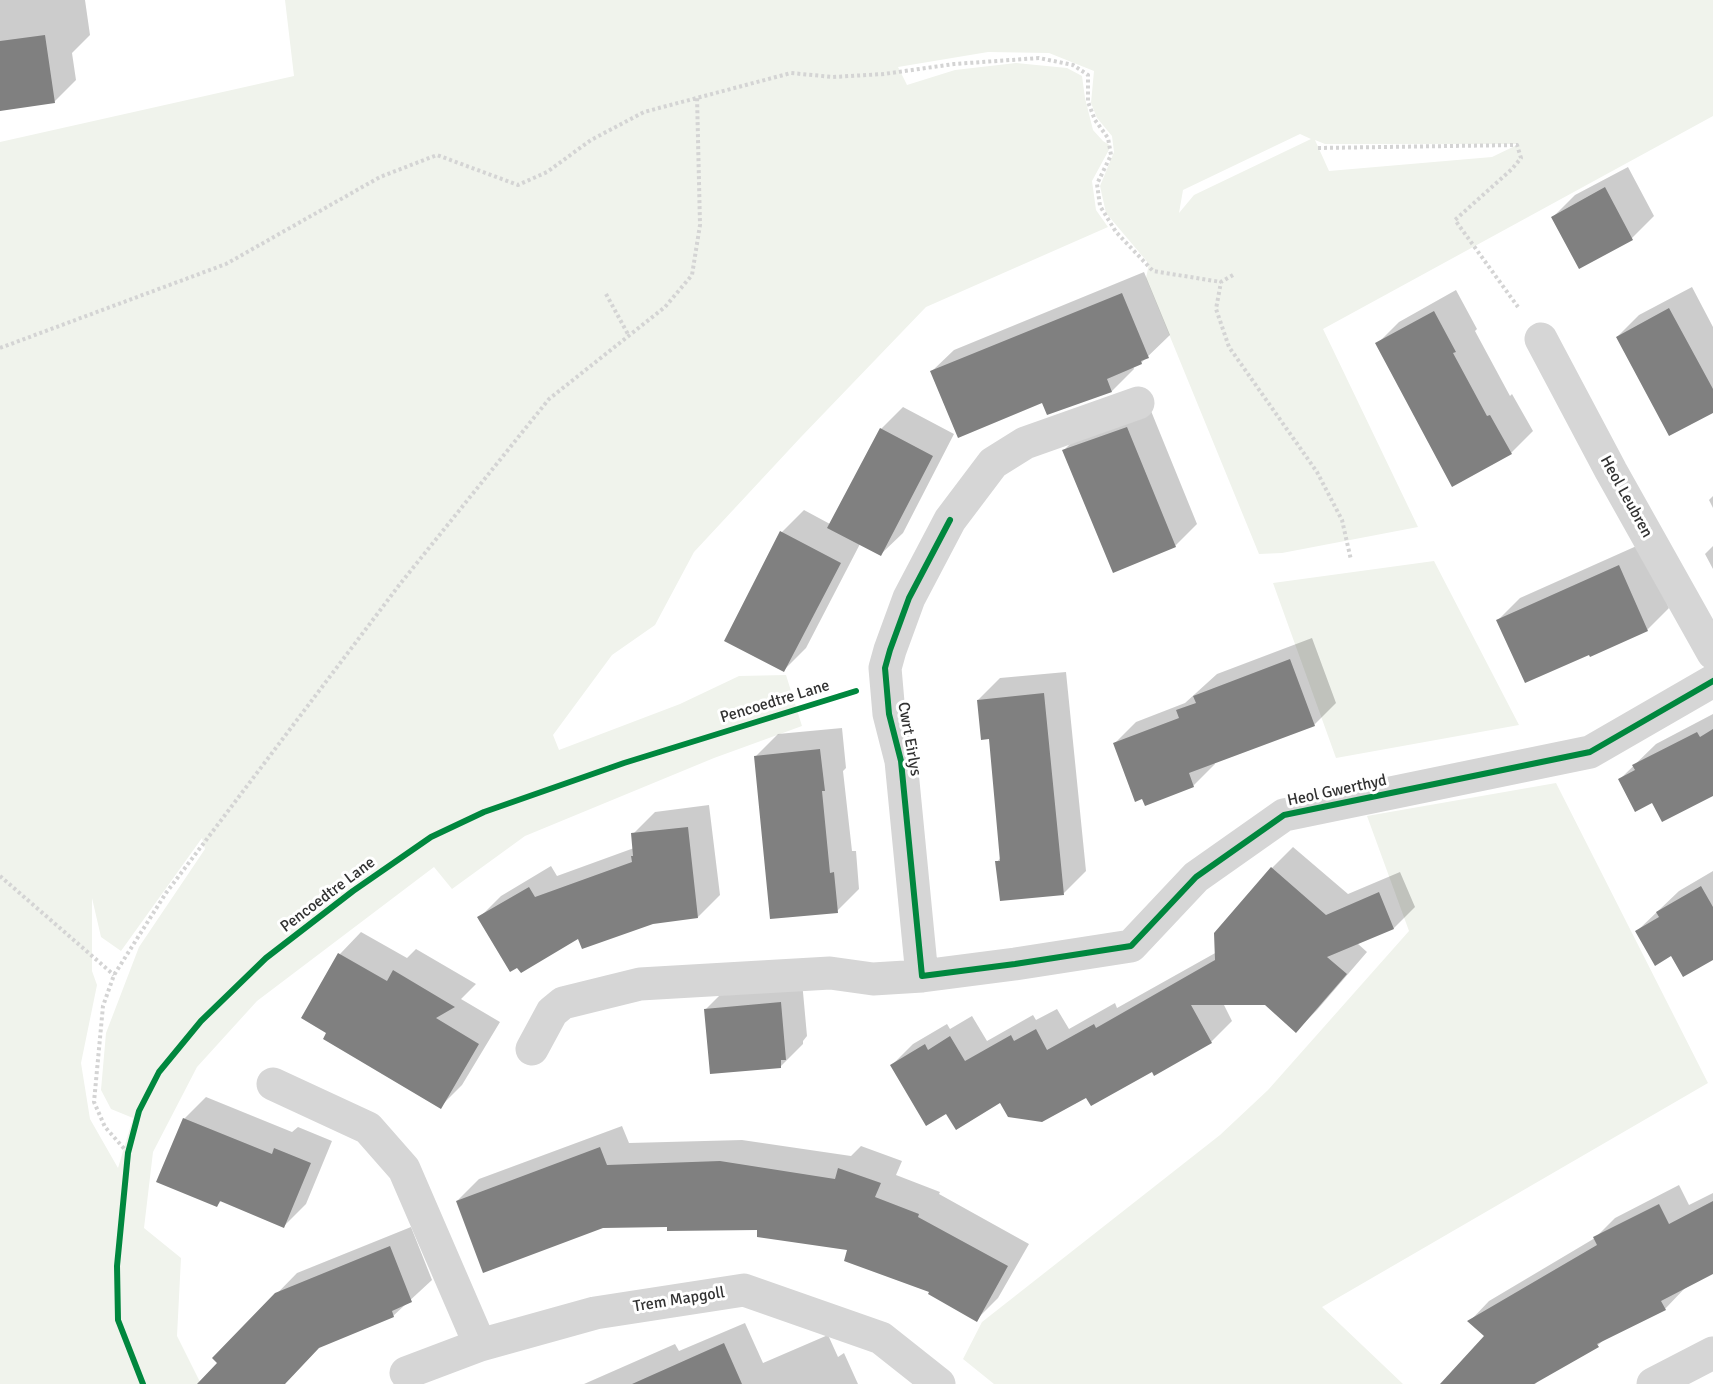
<!DOCTYPE html>
<html>
<head>
<meta charset="utf-8">
<style>
  body { margin:0 }
  canvas { display:block; background:#fff }
</style>
</head>
<body>
<canvas width="1713" height="1384"></canvas>
<script>
const c = document.querySelector('canvas').getContext('2d');
c.lineJoin = 'round';
function fillPath(path, color) {
  c.fillStyle = color;
  c.fill(path, 'evenodd');
}
function shape(rows) {
  const path = new Path2D();
  for (const r of rows) {
    path.moveTo(r[0], r[1]);
    for (let i = 2; i < r.length; i += 2) path.lineTo(r[i], r[i + 1]);
  }
  return path;
}
function trace(path, color, width, dash) {
  c.strokeStyle = color;
  c.lineWidth = width;
  c.lineCap = dash ? 'butt' : 'round';
  c.setLineDash(dash || []);
  c.stroke(path);
}
function drawText(font, color, halo, rows, align = 'center') {
  c.font = font + ' Signika,sans-serif';
  c.lineWidth = 6;
  c.setLineDash([]);
  c.textBaseline = 'middle';
  c.strokeStyle = halo;
  c.fillStyle = color;
  for (const [text, x, y, turn = 0] of rows) {
    c.save();
    c.translate(x, y);
    c.rotate((+turn || 0) * Math.PI / 180);
    c.textAlign = isNaN(turn) ? turn : align;
    if (halo) c.strokeText(text, 0, 0);
    c.fillText(text, 0, 0);
    c.restore();
  }
}
fillPath(shape([
  [285,0,1713,0,1713,116,1323,329,1418,527,1282,553,1259,554,1146,278,1149,264,1106,213,1100,186,1114,152,1112,136,1097,118,1091,103,1094,71,1049,53,988,52,898,67,907,85,955,70,1016,63,1067,68,1082,76,1085,98,1093,130,1103,141,1111,146,1092,181,1096,210,1108,227,926,307,801,437,694,552,655,625,612,655,553,735,559,750,680,704,739,676,786,675,802,726,714,758,525,836,452,889,434,867,257,1001,197,1067,153,1152,144,1228,181,1258,177,1336,201,1384,0,1384,0,142,294,76],
  [1300,134,1311,139,1194,195,1179,213,1183,190],
  [1315,140,1325,144,1519,144,1492,157,1329,171],
  [202,838,205,849,139,947,106,1033,101,1090,111,1109,133,1118,118,1168,90,1119,81,1063,97,985,92,971,92,898,101,937,121,951],
  [1434,561,1519,725,1336,758,1273,583],
  [1556,783,1708,1083,1322,1307,1403,1384,994,1384,963,1359,982,1322,1220,1135,1268,1090,1409,931,1367,816]
]), '#f0f3ec');
fillPath(shape([
  [0,0,85,0,90,35,72,53,76,80,54,102,0,109],
  [1628,167,1654,216,1632,238,1580,267,1553,217,1575,195],
  [1144,272,1170,335,1141,363,1133,366,1134,369,1112,391,1048,413,1043,401,932,371,954,350],
  [1692,287,1713,327,1713,411,1617,337,1639,315],
  [1456,290,1477,329,1475,331,1510,396,1512,394,1533,431,1511,453,1377,344,1399,322],
  [1149,406,1197,524,1175,546,1064,450,1086,428],
  [903,407,954,434,903,533,881,554,860,544,806,648,784,670,782,532,804,510,830,524,881,429],
  [1713,496,1713,508,1709,500],
  [1641,544,1669,608,1647,630,1498,620,1520,598],
  [1713,546,1713,569,1705,554],
  [1312,638,1336,703,1314,725,1214,762,1215,764,1193,786,1114,744,1136,722,1185,703,1217,674],
  [1066,672,1086,871,1064,893,997,862,1001,857,990,738,978,700,1000,678],
  [1713,714,1713,794,1653,801,1620,779,1656,744],
  [842,728,846,768,843,771,852,851,856,851,859,889,837,911,756,756,778,734],
  [709,805,720,895,698,917,652,922,578,937,479,918,501,896,551,866,557,876,634,848,633,834,655,812],
  [1293,847,1348,894,1400,872,1415,907,1394,928,1357,943,1367,952,1317,1010,1296,1031,1265,1003,1223,1003,1232,1021,1211,1042,1152,1070,1087,1096,1001,1101,947,1112,891,1066,913,1044,947,1024,950,1029,972,1016,987,1041,1033,1015,1036,1020,1057,1009,1069,1029,1115,1003,1117,1008,1217,952,1272,868],
  [1713,871,1713,959,1672,954,1637,931,1679,891],
  [361,932,407,958,416,949,476,984,461,999,500,1022,462,1085,440,1107,340,954],
  [802,981,807,1036,803,1041,803,1044,781,1066,706,1009,728,987],
  [206,1097,292,1132,298,1127,332,1141,306,1204,284,1226,222,1200,217,1205,184,1119],
  [622,1126,629,1143,742,1140,851,1156,861,1146,902,1161,896,1175,940,1192,939,1194,1029,1244,998,1298,976,1320,932,1291,849,1249,759,1229,668,1225,457,1201,479,1179],
  [1679,1185,1689,1205,1713,1193,1713,1272,1685,1287,1685,1288,1665,1309,1606,1338,1598,1345,1540,1379,1535,1384,1454,1384,1486,1336,1470,1321,1489,1301,1595,1238,1615,1218],
  [411,1227,432,1280,393,1316,320,1346,283,1384,203,1384,220,1363,214,1358,297,1273],
  [745,1323,763,1363,828,1335,838,1357,844,1353,858,1384,584,1384,675,1344,679,1351]
]), '#0003');
fillPath(shape([
  [45,35,55,103,0,111,0,41],
  [1605,187,1633,240,1579,269,1551,217],
  [1122,293,1149,358,1141,361,1142,364,1107,379,1112,392,1047,415,1042,403,958,438,930,371],
  [1669,308,1713,389,1713,413,1669,436,1616,337],
  [1434,311,1456,352,1453,353,1487,416,1490,415,1512,454,1452,487,1375,343],
  [1127,427,1176,547,1113,573,1062,450],
  [880,428,933,456,881,556,827,528],
  [780,531,841,563,784,672,724,641],
  [1619,565,1648,631,1590,657,1589,655,1525,683,1496,620],
  [1290,659,1315,726,1189,773,1194,787,1145,806,1142,799,1135,802,1113,743,1179,718,1176,710,1196,703,1193,696],
  [1044,693,1064,895,1000,901,995,861,1000,861,989,739,981,740,977,700],
  [1713,729,1713,796,1662,822,1652,803,1635,812,1618,779,1635,770,1632,765,1697,732,1700,737],
  [820,749,825,791,822,791,830,873,834,872,838,913,770,919,754,756],
  [688,827,698,918,653,924,582,949,578,939,521,973,517,968,510,972,477,917,529,887,535,897,632,862,631,856,633,856,631,833],
  [1271,867,1326,915,1379,892,1394,929,1327,957,1347,974,1296,1033,1265,1005,1191,1005,1212,1043,1154,1076,1152,1072,1091,1106,1086,1098,1042,1122,1008,1117,1000,1103,956,1130,946,1114,926,1126,890,1065,925,1044,928,1050,950,1036,965,1061,1011,1035,1014,1041,1036,1029,1047,1050,1094,1024,1096,1028,1215,960,1214,933],
  [1701,886,1713,907,1713,960,1683,977,1671,956,1655,966,1635,931,1659,917,1656,912],
  [338,953,387,981,393,970,455,1007,436,1018,479,1044,441,1109,323,1039,326,1033,301,1018],
  [781,1002,786,1060,781,1060,781,1068,710,1074,704,1009],
  [183,1118,272,1154,274,1148,311,1163,284,1228,220,1201,217,1207,156,1182],
  [600,1147,607,1165,720,1161,835,1179,838,1168,881,1183,875,1197,919,1214,918,1217,1008,1266,977,1322,928,1294,929,1292,844,1261,847,1250,757,1237,757,1230,667,1231,667,1227,603,1228,483,1273,456,1201],
  [1713,1201,1713,1274,1661,1301,1666,1310,1597,1344,1599,1347,1534,1384,1440,1384,1484,1336,1467,1321,1597,1245,1593,1237,1659,1204,1669,1224],
  [390,1246,412,1302,392,1311,394,1317,319,1348,285,1384,197,1384,217,1363,212,1358,275,1293],
  [724,1343,742,1384,632,1384]
]), '#808080');
trace(shape([
  [1318,148,1517,145,1521,158,1512,169,1455,220,1518,307],
  [1233,275,1221,282,1216,309,1229,347,1317,472,1342,520,1351,560],
  [606,294,629,336],
  [0,348,226,264,380,177,437,155,518,185,547,172,591,140,644,112,791,73,833,77,884,74,954,64,1039,58,1073,65,1088,75,1088,102,1095,120,1108,138,1111,155,1097,184,1100,206,1116,232,1153,271,1221,282],
  [0,876,114,975],
  [128,1153,105,1127,94,1102,103,1006,114,975,166,893,400,584,549,399,665,307,692,275,700,225,697,96],
  [143,1384,118,1320,117,1266,128,1153,139,1111,159,1072,201,1021,266,958,353,891,431,837,484,812,624,763,847,694]
]), '#d4d4d4', 4, [3, 3]);
trace(shape([
  [1541,339,1611,471,1713,653],
  [922,976,901,761,889,714,885,668,890,650,909,598,950,520,993,463,1025,443,1138,403],
  [532,1049,552,1012,563,1003,640,984,830,973,873,979,922,976,1015,964,1131,946,1196,877,1284,815,1590,752,1713,681],
  [273,1084,368,1128,404,1169,480,1345],
  [406,1373,480,1345,595,1313,744,1290,881,1338,939,1384],
  [1653,1384,1713,1353]
]), '#d6d6d6', 33);
trace(shape([
  [950,520,909,598,890,650,885,668,889,714,901,761,922,976,1015,964,1131,946,1196,877,1284,815,1590,752,1713,681],
  [143,1384,118,1320,117,1266,128,1153,139,1111,159,1072,201,1021,266,958,353,891,431,837,484,812,624,763,856,691]
]), '#00873e', 6);
drawText('16px', '#323232', '#fff', [
  ["Heol Leubren",1626,497,61],
  ["Pencoedtre Lane",775,702,-17],
  ["Cwrt Eirlys",909,739,80],
  ["Heol Gwerthyd",1337,791,-12],
  ["Pencoedtre Lane",328,895,-37],
  ["Trem Mapgoll",679,1300,-9]
]);
</script>
</body>
</html>
